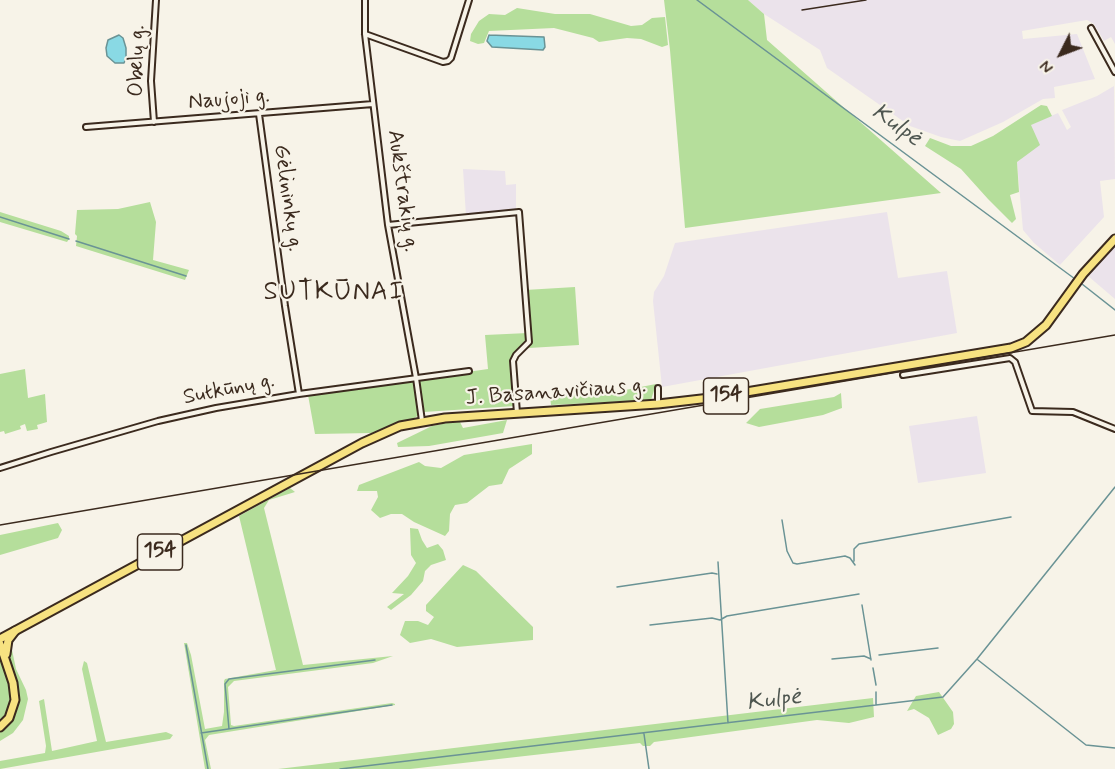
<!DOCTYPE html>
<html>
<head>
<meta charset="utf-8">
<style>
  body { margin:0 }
  #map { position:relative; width:1115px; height:769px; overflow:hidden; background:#f7f3e8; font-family:Mynerve,sans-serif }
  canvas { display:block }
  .north { position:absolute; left:1031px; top:24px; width:60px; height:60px; -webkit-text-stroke:4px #f7f3e8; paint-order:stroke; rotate:228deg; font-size:16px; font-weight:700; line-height:24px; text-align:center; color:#3b2a1e }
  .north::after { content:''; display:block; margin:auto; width:21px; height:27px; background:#3b2a1e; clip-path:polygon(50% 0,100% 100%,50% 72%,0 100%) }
</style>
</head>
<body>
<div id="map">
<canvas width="1115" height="769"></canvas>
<div class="north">N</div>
</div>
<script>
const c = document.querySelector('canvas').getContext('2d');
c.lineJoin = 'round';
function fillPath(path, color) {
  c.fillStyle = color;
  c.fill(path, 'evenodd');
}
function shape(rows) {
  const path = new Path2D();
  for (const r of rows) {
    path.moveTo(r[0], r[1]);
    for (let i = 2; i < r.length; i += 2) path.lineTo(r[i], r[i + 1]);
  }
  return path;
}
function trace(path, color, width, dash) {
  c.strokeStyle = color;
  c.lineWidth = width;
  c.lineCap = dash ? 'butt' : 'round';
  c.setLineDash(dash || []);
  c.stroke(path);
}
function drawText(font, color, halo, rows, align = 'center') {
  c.font = font + ' Mynerve,sans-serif';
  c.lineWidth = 4.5;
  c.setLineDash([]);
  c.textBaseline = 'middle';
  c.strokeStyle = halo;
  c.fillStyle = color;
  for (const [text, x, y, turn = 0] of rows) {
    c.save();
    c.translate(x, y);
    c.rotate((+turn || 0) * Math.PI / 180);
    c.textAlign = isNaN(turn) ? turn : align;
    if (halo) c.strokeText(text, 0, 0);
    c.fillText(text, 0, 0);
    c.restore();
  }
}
fillPath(shape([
  [748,0,1115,0,1115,44,1111,37,1104,41,1094,24,1087,20,1022,31,1023,39,1077,34,1095,79,1054,87,1055,98,1043,99,1003,122,960,141,941,137,910,126,827,68,820,50,764,14],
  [1114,86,1115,179,1100,181,1104,217,1060,265,1034,243,1023,230,1017,162,1021,159,1030,125,1058,113,1067,130,1071,127,1062,110,1097,96],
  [463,169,505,171,506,185,516,184,516,212,466,216],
  [887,212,898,278,947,271,957,333,662,387,653,301,654,292,664,276,675,243],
  [1115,246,1115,299,1088,276],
  [977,416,986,473,918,483,909,426]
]), '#ebe3eb');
fillPath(shape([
  [664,0,748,0,764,14,767,40,941,193,685,228,670,50],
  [517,8,555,14,590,14,631,26,642,25,652,18,665,17,668,45,662,47,641,39,627,38,599,42,593,38,554,28,489,31,484,43,478,44,470,41,471,34,479,21,489,14,505,15],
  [1041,105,1047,106,1052,116,1031,125,1040,145,1017,162,1019,192,1010,195,1016,219,1012,223,988,199,961,169,925,146,930,138,951,146,971,146,993,136],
  [150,202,156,222,153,260,189,270,185,280,76,246,77,236,75,234,77,210,118,209],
  [0,212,61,231,69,236,69,239,67,242,0,222],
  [575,287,579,345,529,348,516,352,511,358,510,364,515,406,424,412,411,420,382,429,372,433,315,434,308,395,488,369,485,335,528,333,525,290],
  [25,369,28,398,45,394,47,422,37,425,38,429,27,431,25,424,20,426,21,429,5,434,4,431,0,432,0,374],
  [656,384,651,400,551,405,550,396,615,392],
  [841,393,842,408,823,415,759,427,746,423,760,409,834,397],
  [507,420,503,433,429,446,398,447,397,443,432,426,447,423,460,422,463,428],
  [532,444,532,454,509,469,502,484,489,486,467,503,455,505,450,514,449,531,445,536,414,522,402,514,391,514,380,518,371,510,378,497,377,491,357,491,359,485,419,462,425,466,441,468,464,455],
  [290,488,295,492,269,500,264,508,303,665,393,656,373,663,234,681,228,687,231,725,234,726,392,703,395,704,395,705,209,735,205,740,211,769,205,769,184,643,187,643,191,655,205,729,222,726,224,712,224,681,225,679,276,670,239,516],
  [58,523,62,530,58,538,0,555,0,535],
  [410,528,418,529,422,540,427,548,438,544,443,550,446,560,431,565,425,571,423,581,411,595,391,610,387,607,404,594,392,593,408,576,416,563,411,555],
  [463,565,476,571,533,627,533,640,457,647,431,639,410,643,400,635,405,621,418,621,428,625,434,617,426,611,426,605],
  [16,637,11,645,16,669,26,690,28,699,23,720,13,733,0,741,0,731,13,717,18,702,16,680,8,656,11,641],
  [0,657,10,681,12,701,10,709,0,723],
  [84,661,87,663,106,742,166,732,173,735,170,739,0,769,0,761,45,753,46,746,39,701,44,699,52,751,97,741,82,669],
  [939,692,953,712,954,724,951,729,938,735,929,718,914,709,907,711,916,696],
  [873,698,874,717,849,723,817,720,654,742,650,746,643,746,640,743,410,769,278,769]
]), '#b5de9b');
const water = shape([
  [119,35,123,38,126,48,126,58,124,63,115,63,107,56,106,48,108,40,119,35],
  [489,35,544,37,545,47,543,50,492,47,487,41,489,35]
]);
fillPath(water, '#89d9e4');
trace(water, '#6a9395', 1.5);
trace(shape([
  [697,0,1075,279],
  [0,217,69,239],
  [76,241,186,276],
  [1082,284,1115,310],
  [782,520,787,551,793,563,797,564,845,556,850,558,855,565],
  [854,561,854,549,859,544,1011,517],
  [718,562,728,723],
  [617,587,712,573,717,574],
  [862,605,871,660],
  [650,625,712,618,720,620,727,616,859,594],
  [186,645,208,769],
  [879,655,938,648],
  [832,659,864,656,871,659],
  [978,660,1086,745,1115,748],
  [873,668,876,685],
  [876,692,876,705],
  [229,729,225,684,229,679,375,660],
  [201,733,392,705],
  [644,734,649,769],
  [340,769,943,697,977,659,1115,487]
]), '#6a9395', 1.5);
const minor = shape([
  [365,0,365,34,388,225,416,378,422,421],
  [1091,28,1115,72],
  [365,34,443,62,448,61,451,58,469,0],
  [259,114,285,306,299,394],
  [154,122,151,81,156,0],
  [86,127,373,104],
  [388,225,519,212,529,342,516,355,513,361,517,413],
  [903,375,1010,358,1015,362,1032,411,1073,412,1115,429],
  [658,388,658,404],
  [0,468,51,452,158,421,216,408,299,394,469,371]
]);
const primary = shape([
  [0,639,362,443,400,426,445,418,658,404,710,398,1011,348,1026,342,1046,325,1083,274,1115,239]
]);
const trunk = shape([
  [0,644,13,683,15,700,9,718,0,727],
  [6,654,8,640,15,631]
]);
trace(minor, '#3b2a1e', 8);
trace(primary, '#3b2a1e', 11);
trace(trunk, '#3b2a1e', 11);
trace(minor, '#f7f3e8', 4);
trace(primary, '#f7e281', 7);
trace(trunk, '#f7e281', 7);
trace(shape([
  [802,10,866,0],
  [0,525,1115,335]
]), '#3b2a1e', 1.5);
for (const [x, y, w] of [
  [726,396,45],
  [160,552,45]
]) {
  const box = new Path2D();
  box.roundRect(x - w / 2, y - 18, w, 36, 4.5);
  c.fillStyle = '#f7f3e8';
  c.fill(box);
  trace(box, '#3b2a1e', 1.5);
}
drawText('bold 21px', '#3b2a1e', null, [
  ["154",726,396],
  ["154",160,552]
]);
drawText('22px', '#3b2a1e', '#f7f3e8', [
  ["Obelų g.",138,61,-89],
  ["Naujoji g.",229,100,-5],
  ["Aukštrakių g.",402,191,82],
  ["Gėlininkų g.",287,198,82],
  ["Sutkūnų g.",229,390,-11],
  ["J. Basanavičiaus g.",556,393,-4]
]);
drawText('italic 24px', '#4e5650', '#f7f3e8', [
  ["Kulpė",896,126,36],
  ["Kulpė",774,701,-7]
]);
c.letterSpacing = '1.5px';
drawText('26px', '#3b2a1e', '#f7f3e8', [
  ["SUTKŪNAI",334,294]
]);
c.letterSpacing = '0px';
</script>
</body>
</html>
